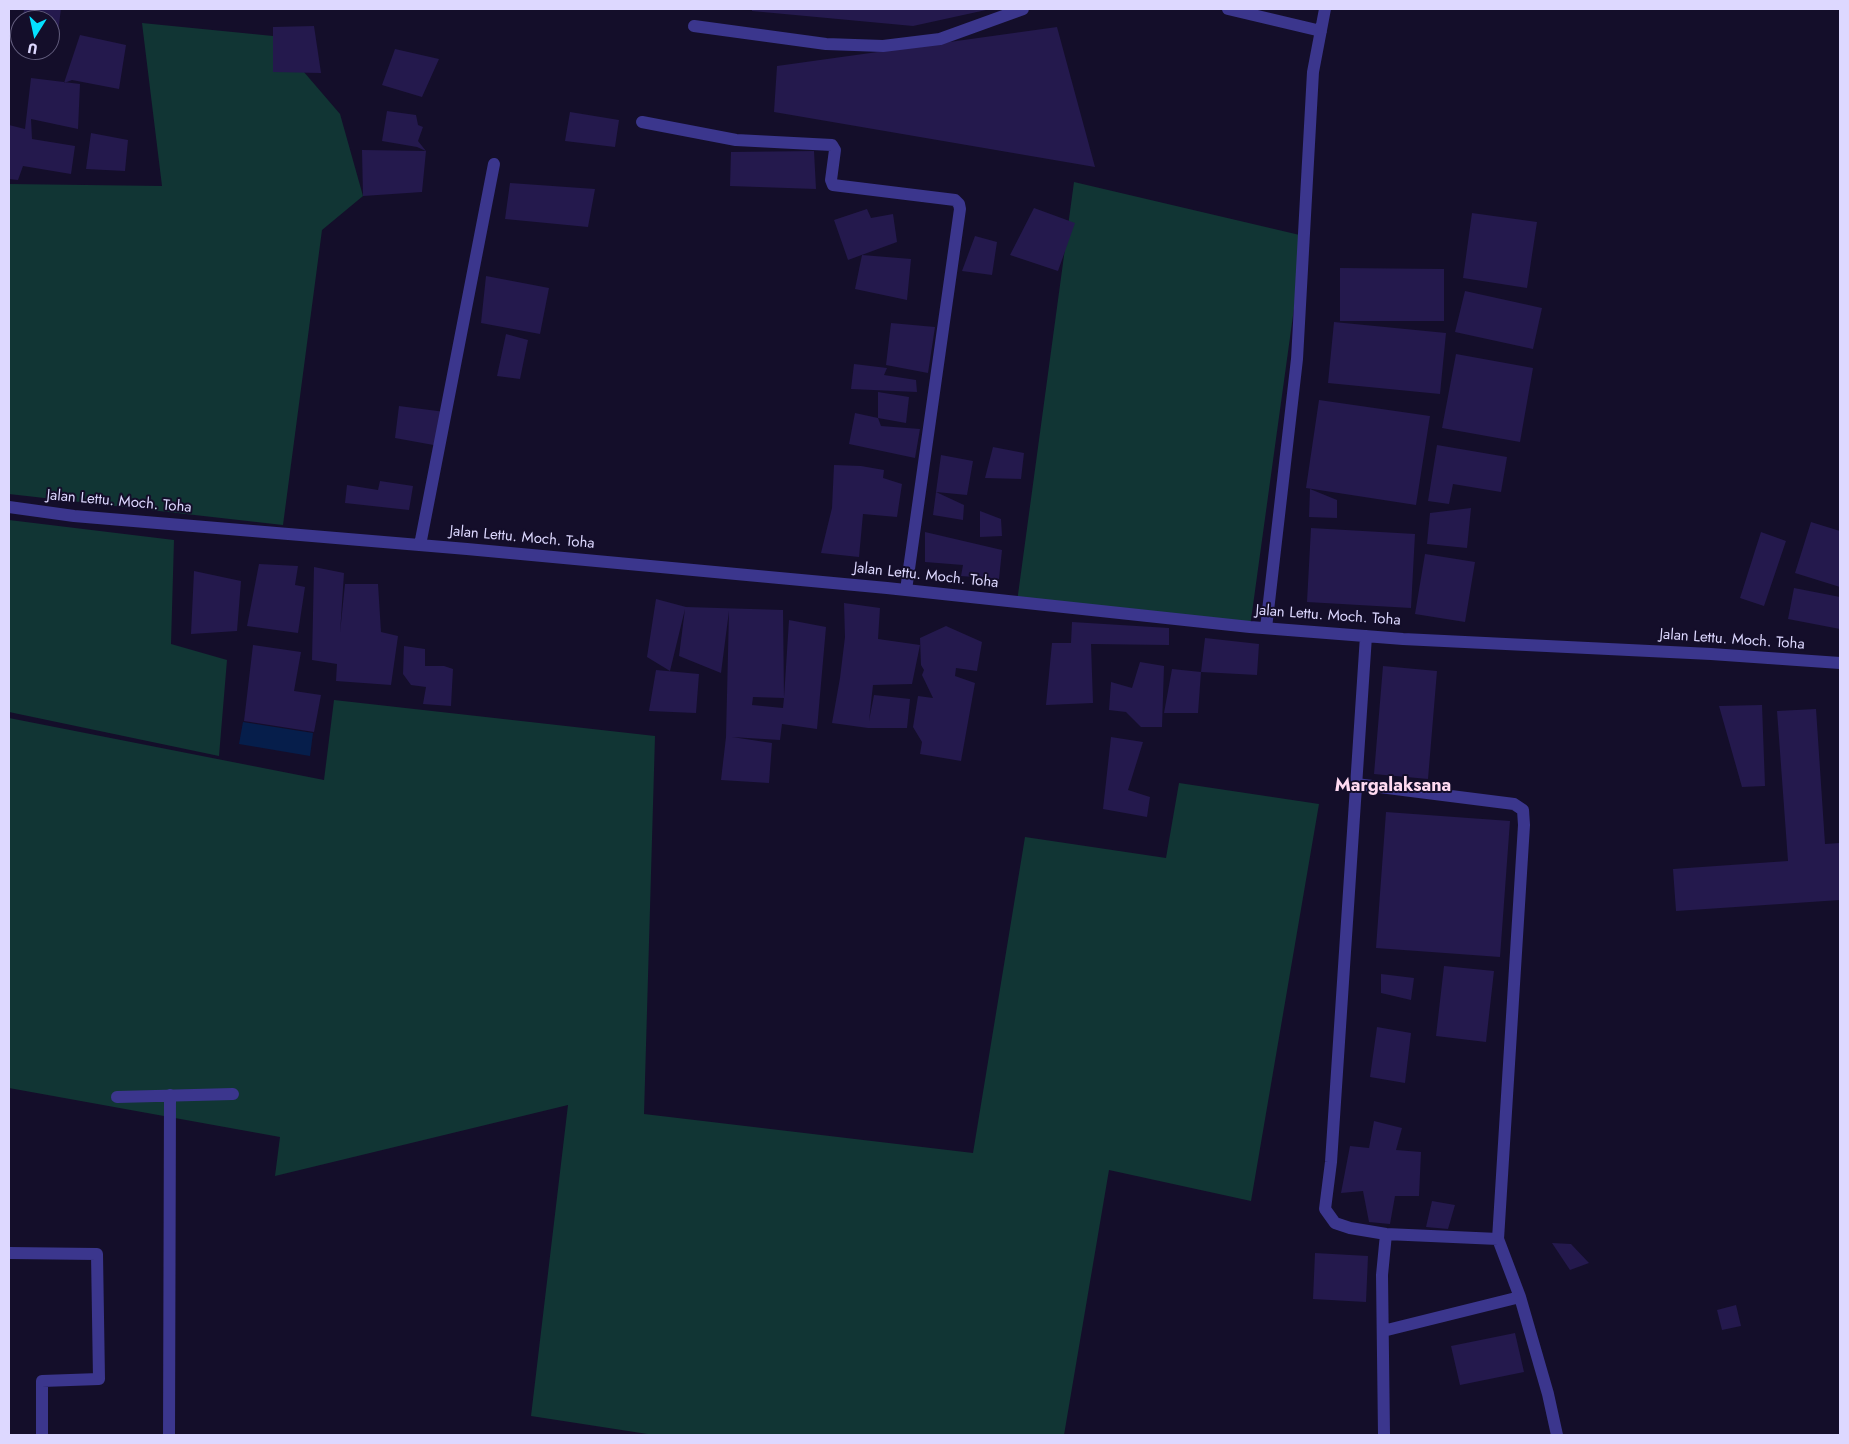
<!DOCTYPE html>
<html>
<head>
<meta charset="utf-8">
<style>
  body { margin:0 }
  #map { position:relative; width:1849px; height:1444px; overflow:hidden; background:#140e2a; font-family:Jost,sans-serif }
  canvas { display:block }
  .frame { position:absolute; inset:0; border:10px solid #ddd8ff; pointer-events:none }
  .north { position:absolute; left:10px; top:10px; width:50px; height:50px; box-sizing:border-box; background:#140e2a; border:1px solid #645f7f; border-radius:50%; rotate:190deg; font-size:14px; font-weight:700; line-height:20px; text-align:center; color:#ddd8ff }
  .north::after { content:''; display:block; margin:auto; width:18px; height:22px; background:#04e1ff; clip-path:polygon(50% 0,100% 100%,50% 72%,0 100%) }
</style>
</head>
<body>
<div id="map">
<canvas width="1849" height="1444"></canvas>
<div class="frame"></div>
<div class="north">U</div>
</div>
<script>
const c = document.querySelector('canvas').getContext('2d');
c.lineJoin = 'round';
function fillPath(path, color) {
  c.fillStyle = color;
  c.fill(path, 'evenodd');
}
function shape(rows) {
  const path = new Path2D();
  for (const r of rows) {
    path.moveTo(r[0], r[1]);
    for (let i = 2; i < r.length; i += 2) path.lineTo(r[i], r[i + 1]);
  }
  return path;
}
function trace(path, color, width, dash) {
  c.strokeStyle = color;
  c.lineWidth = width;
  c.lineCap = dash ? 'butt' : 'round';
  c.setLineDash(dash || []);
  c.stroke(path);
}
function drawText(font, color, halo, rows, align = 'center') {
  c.font = font + ' Jost,sans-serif';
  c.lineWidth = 4;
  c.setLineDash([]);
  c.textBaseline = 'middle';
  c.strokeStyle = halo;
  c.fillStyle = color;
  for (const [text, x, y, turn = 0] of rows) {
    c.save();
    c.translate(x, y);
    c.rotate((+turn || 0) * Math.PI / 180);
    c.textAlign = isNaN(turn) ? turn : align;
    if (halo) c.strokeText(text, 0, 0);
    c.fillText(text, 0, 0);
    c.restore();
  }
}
fillPath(shape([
  [142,23,273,36,340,114,363,196,322,230,283,525,9,494,9,184,162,186],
  [1074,182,1304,236,1250,627,1017,602],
  [9,520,174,540,171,644,227,660,219,756,9,712],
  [334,700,655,736,644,1114,973,1153,1025,837,1166,858,1179,783,1319,804,1251,1201,1109,1170,1064,1435,654,1435,531,1416,568,1105,275,1176,280,1137,9,1088,9,718,324,780]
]), '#113534');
fillPath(shape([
  [243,722,313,733,310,756,239,744]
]), '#061e4b');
fillPath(shape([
  [24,9,61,9,56,47,50,45,50,20,23,20],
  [752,9,985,9,986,10,913,26,752,11],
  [314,26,321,73,273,72,273,27],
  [1057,27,1095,167,774,112,777,66],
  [80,35,126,45,119,89,72,80,64,83],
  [395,49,439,59,422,97,382,85],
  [31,78,80,84,78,129,31,119,32,139,75,146,71,174,23,166,18,180,9,179,9,125,25,129],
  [387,111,416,115,418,125,423,127,418,141,426,151,417,147,382,141],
  [570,112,619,120,615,147,565,141],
  [91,133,128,140,125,171,86,169],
  [362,150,426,151,422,192,363,196],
  [814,151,816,189,730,186,731,152],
  [510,183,595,189,588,227,505,219],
  [1034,208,1075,223,1058,271,1010,255],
  [867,209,871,218,893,214,897,242,848,260,834,220],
  [1472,213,1537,222,1527,288,1463,278],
  [975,236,997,242,992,275,962,271],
  [862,255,911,259,907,300,855,289],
  [1340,268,1444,269,1444,321,1340,321],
  [486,276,549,288,540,334,481,323],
  [1465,291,1542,308,1533,349,1455,332],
  [1334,322,1446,333,1440,394,1328,383],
  [891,323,935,327,928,373,886,365],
  [506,334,528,340,520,379,497,376],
  [1456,354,1533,368,1520,442,1442,428],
  [854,364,887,368,884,375,916,380,917,392,851,389],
  [878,392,909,397,906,423,878,418],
  [1319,400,1430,416,1416,505,1306,488],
  [399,406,445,412,439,446,395,438],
  [855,413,878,418,881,426,920,429,915,458,849,444],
  [1437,445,1507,457,1501,492,1453,484,1449,504,1428,501],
  [993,447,1024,453,1021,479,985,478],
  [941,455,973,461,967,495,936,492],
  [834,465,861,466,884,470,883,478,902,484,897,517,863,514,859,557,821,553,832,508],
  [380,481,413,486,409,510,345,503,347,485,378,490],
  [1310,489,1337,500,1337,518,1309,517],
  [936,492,964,505,963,520,933,515],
  [1471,508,1467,548,1427,544,1430,513],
  [980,511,1001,519,1002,536,980,537],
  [1811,522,1840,531,1840,587,1795,573],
  [1311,528,1415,534,1411,608,1307,602],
  [925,532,1002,550,999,579,961,576,963,565,925,562],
  [1761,532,1786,541,1764,606,1740,598],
  [1425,554,1475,562,1465,622,1415,614],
  [259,564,298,566,295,585,305,587,298,633,247,626],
  [314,567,344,573,340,633,345,584,378,584,381,632,398,636,391,685,336,681,337,664,312,660],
  [194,571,241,581,237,631,191,634],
  [1794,588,1840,597,1840,629,1788,619],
  [656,599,686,607,783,610,784,698,789,620,826,627,817,729,782,724,780,740,732,737,772,743,769,783,721,780,726,737,729,611,721,673,679,656,685,609,670,671,647,657],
  [753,697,784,698,783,708,752,705],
  [844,603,880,608,878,639,920,645,912,684,873,685,869,721,874,695,910,699,907,728,868,728,832,723,840,678,845,637],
  [1072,622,1169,628,1169,645,1091,644,1093,703,1046,705,1052,643,1071,643],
  [946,626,982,642,977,671,956,668,955,676,975,683,961,761,920,754,922,742,913,727,918,696,933,698,922,675,924,670,921,665,920,638],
  [1205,638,1259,644,1257,675,1201,672],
  [253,645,301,652,294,691,321,695,314,732,244,721],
  [404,646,425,649,425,666,444,666,453,669,451,706,423,704,426,687,411,685,403,674],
  [1140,662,1164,666,1162,727,1141,727,1126,712,1109,710,1111,682,1132,688],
  [1383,666,1437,671,1428,779,1374,774],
  [1172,669,1201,672,1198,713,1164,713],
  [656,670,699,674,696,713,649,711],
  [1762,705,1765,786,1742,787,1719,706],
  [1816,709,1825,844,1840,843,1840,900,1676,911,1673,869,1788,861,1777,711],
  [1111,737,1143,742,1128,790,1150,797,1147,817,1103,809],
  [1386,812,1510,821,1500,957,1376,948],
  [1444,966,1494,971,1486,1042,1436,1036],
  [1381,974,1414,978,1411,1000,1381,993],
  [1377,1027,1411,1033,1405,1083,1370,1077],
  [1374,1121,1402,1128,1396,1150,1421,1152,1419,1196,1395,1196,1390,1224,1369,1222,1363,1191,1341,1193,1350,1146,1369,1148],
  [1432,1201,1455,1205,1448,1229,1426,1227],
  [1552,1243,1571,1244,1589,1263,1570,1270],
  [1315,1253,1368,1256,1366,1302,1313,1299],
  [1736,1305,1741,1326,1722,1330,1717,1310],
  [1515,1333,1524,1372,1460,1385,1451,1346]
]), '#24194d');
trace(shape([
  [1228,9,1321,31],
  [694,26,826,44,883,46,940,39,1023,9],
  [642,122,736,140,832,145,835,150,831,180,833,185,955,200,959,204,960,209,906,590],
  [9,507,74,516,467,549,887,588,1250,627,1403,639,1711,654,1840,663],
  [420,545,494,164],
  [1266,628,1297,359,1313,72,1325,9],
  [1366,636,1331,1162,1325,1209,1335,1223,1350,1228,1386,1234,1498,1239],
  [1356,784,1514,804,1523,810,1524,825,1498,1239,1520,1297,1548,1394,1557,1435],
  [117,1097,233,1094],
  [9,1253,97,1254,99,1379,42,1381,42,1435],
  [1383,1331,1520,1297],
  [169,1435,170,1095],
  [1384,1435,1382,1275,1386,1234]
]), '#3b368d', 12);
drawText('15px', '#ddd8ff', '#140e2a', [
  ["Jalan Lettu. Moch. Toha",119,502,5],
  ["Jalan Lettu. Moch. Toha",522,538,5],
  ["Jalan Lettu. Moch. Toha",926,576,6],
  ["Jalan Lettu. Moch. Toha",1328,616,4],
  ["Jalan Lettu. Moch. Toha",1732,640,4]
]);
drawText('bold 18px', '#ffdaf1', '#140e2a', [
  ["Margalaksana",1393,787]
]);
</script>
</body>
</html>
